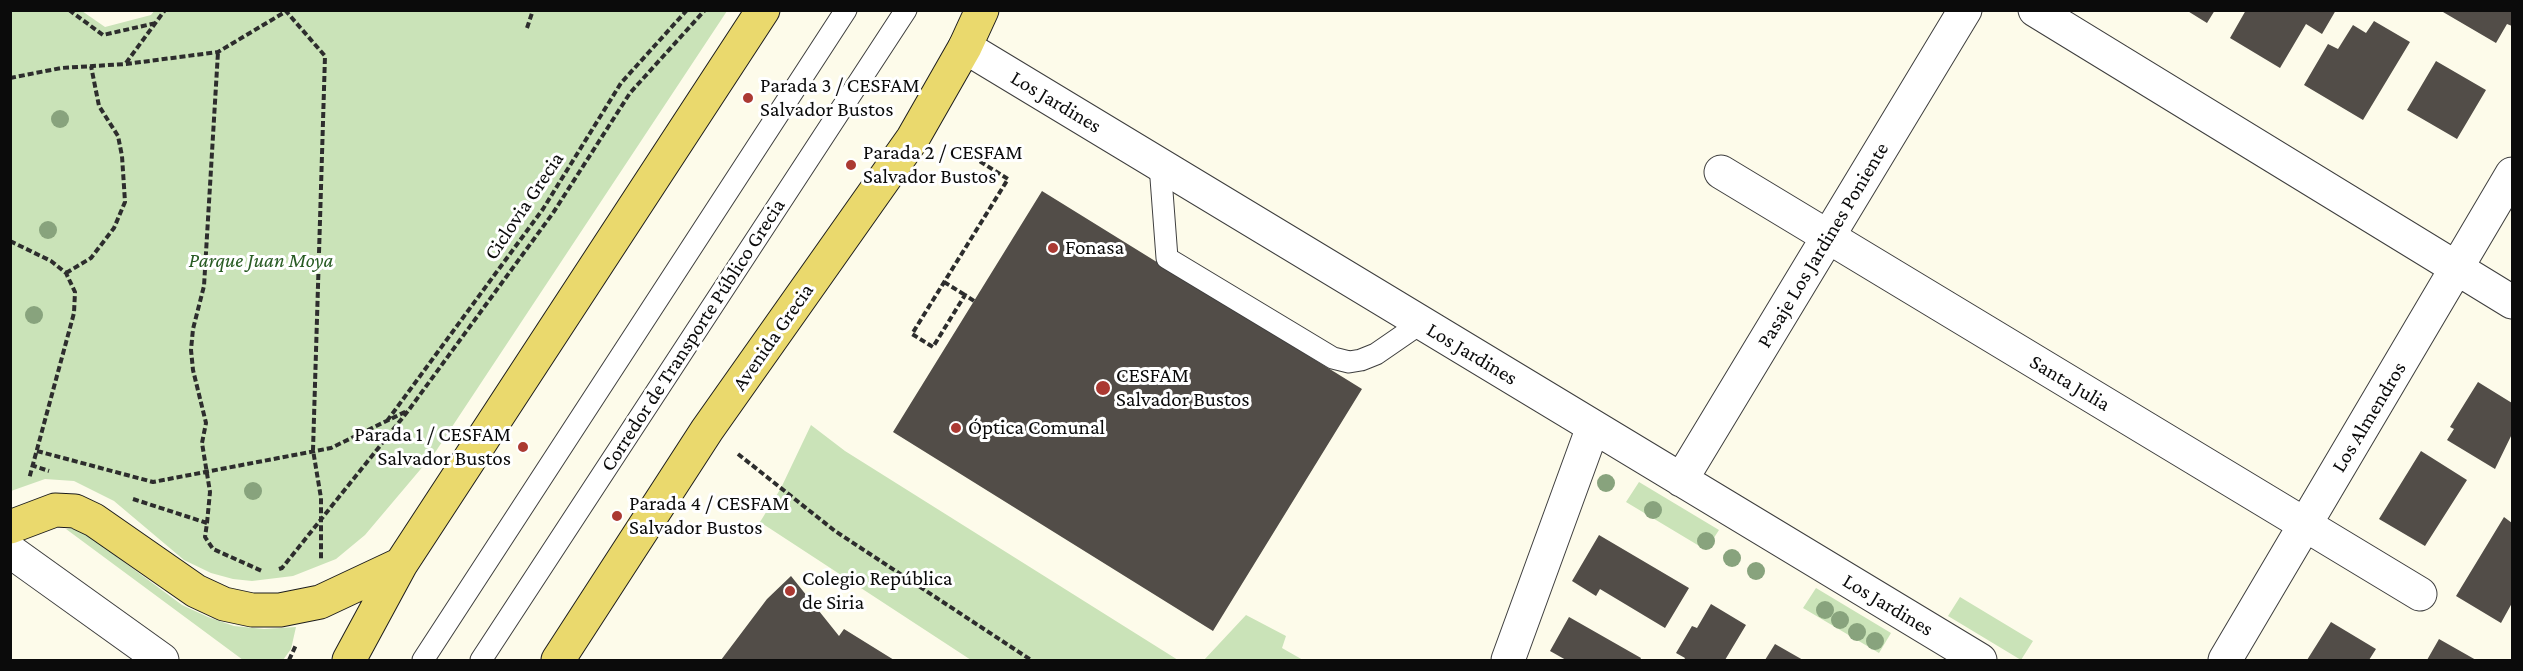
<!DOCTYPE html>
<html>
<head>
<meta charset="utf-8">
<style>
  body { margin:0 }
  #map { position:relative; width:2523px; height:671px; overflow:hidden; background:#fdfbea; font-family:"Crimson Pro",serif }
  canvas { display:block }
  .frame { position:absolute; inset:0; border:12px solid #0b0b0b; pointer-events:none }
</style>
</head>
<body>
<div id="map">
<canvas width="2523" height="671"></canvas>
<div class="frame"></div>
</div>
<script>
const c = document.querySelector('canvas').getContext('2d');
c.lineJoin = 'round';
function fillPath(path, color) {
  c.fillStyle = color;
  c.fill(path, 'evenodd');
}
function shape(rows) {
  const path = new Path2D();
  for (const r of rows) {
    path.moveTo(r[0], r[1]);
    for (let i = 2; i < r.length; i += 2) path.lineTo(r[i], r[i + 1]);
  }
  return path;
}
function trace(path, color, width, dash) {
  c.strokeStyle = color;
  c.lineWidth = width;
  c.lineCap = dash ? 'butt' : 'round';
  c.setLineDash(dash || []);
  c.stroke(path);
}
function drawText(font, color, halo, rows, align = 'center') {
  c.font = font + ' "Crimson Pro",serif';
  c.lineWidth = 6;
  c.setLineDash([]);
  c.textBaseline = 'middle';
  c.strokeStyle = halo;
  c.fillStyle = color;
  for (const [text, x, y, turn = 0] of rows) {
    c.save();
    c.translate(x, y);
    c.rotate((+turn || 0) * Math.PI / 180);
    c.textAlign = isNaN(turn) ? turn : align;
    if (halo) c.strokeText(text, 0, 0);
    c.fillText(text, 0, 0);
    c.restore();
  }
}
fillPath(shape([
  [155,10,727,11,436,451,365,535,336,559,293,576,252,581,233,579,211,573,184,560,114,501,74,481,45,479,11,491,11,11,82,11,105,27,151,15],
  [811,425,845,451,1178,660,971,660,760,522,781,488],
  [1639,482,1719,530,1706,550,1626,502],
  [73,528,81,530,93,539,182,605,208,617,234,626,264,629,296,627,291,649,283,660,243,660,66,529],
  [1816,588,1891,633,1879,653,1803,608],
  [1960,597,2033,641,2021,660,1948,616],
  [1246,615,1286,636,1282,648,1303,660,1204,660]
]), '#cae3b8');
fillPath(shape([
  [2186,10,2215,10,2207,23],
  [2246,10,2336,10,2322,34,2306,24,2280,68,2230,38],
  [2444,10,2512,10,2512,26,2507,24,2496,43,2443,12],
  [2374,21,2410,42,2363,120,2304,85,2328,44,2338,49,2353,25,2366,33],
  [2436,61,2486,90,2457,139,2407,110],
  [1042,191,1362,389,1213,631,893,432],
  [2478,382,2512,403,2512,434,2495,469,2447,440,2454,429,2450,427],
  [2421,451,2467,480,2425,546,2379,519],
  [2504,517,2512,523,2512,603,2501,623,2456,596],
  [1599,535,1689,588,1665,628,1600,589,1596,596,1572,581],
  [791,576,839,636,844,629,894,660,721,660,767,599],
  [1711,604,1746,625,1725,660,1684,660,1685,658,1676,653,1692,626,1697,628],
  [1569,617,1641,658,1640,660,1566,660,1550,651],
  [2331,622,2376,649,2369,660,2307,660],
  [2439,639,2476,660,2427,660],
  [1775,644,1803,660,1765,660]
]), '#524d48');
const service = shape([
  [1160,165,1167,258,1333,358,1349,362,1361,360,1376,354,1421,323],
  [423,660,846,10],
  [481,660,906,10]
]);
const minor = shape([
  [2035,10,2512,302],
  [965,47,1980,660],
  [1721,172,2420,594],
  [1681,480,1965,10],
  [1508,660,1593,427],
  [2225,660,2512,174]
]);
const tertiary = shape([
  [10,551,162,660]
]);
const primary = shape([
  [10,527,55,510,75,511,94,520,196,591,224,604,252,610,280,610,320,602,401,564],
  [349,660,401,564,763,10],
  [558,660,707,430,913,138,965,47,982,10]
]);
trace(service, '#3e3e3e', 23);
trace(minor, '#3e3e3e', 35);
trace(tertiary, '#3e3e3e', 35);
trace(primary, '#1c1c1c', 35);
trace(shape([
  [69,10,103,35,156,23],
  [285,10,325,56,313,450,321,498,321,561],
  [527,28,533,10],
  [126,63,165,10],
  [10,78,61,68,126,64,218,52,285,12],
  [957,147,1008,179,912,334,933,347,965,295,974,301],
  [10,241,51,261,66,273,75,292,74,313,29,479],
  [66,273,91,258,114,228,125,202,122,156,118,136,99,106,91,66],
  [944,282,965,295],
  [387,421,543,209,621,83,687,10],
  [37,451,153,482,331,448,407,411],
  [738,454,835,531,1031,660],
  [31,465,49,471],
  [133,499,207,523,205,537,213,549,262,571],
  [207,523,210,492,202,443,206,423,193,370,191,350,193,329,204,286,218,52],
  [279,569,282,568,408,411,553,213,630,93,705,10],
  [289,660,296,645]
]), '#2d2d2d', 4, [6, 3]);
trace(service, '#fff', 21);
trace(minor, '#fff', 33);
trace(tertiary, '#fff', 33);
trace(primary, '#ead96d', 33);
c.fillStyle = '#88a37d';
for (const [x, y] of [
  [60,119],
  [48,230],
  [34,315],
  [1606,483],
  [253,491],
  [1653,510],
  [1706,541],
  [1732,558],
  [1756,571],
  [1825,610],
  [1840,620],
  [1857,632],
  [1875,641]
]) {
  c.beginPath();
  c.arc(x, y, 9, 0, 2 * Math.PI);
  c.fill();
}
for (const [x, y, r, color] of [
  [748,98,6,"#ab3932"],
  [851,165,6,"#ab3932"],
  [1053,248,6,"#ab3932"],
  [1103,388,8,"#ab3932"],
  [956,428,6,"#ab3932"],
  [523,447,6,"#ab3932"],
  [617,516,6,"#ab3932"],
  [790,591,6,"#ab3932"]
]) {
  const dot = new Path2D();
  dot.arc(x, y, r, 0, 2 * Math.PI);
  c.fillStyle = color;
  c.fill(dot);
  trace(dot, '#fff', 2);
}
drawText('21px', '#0b0b0b', '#fff', [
  ["Parada 3 / CESFAM",760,86],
  ["Salvador Bustos",760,110],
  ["Parada 2 / CESFAM",863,153],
  ["Salvador Bustos",863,177],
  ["Fonasa",1065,248],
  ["CESFAM",1116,376],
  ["Salvador Bustos",1116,400],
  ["Óptica Comunal",968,428],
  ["Parada 1 / CESFAM",511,435,"right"],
  ["Salvador Bustos",511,459,"right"],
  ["Parada 4 / CESFAM",629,504],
  ["Salvador Bustos",629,528],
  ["Colegio República",802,579],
  ["de Siria",802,603]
], 'left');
drawText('21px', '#0b0b0b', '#fff', [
  ["Los Jardines",1056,102,31],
  ["Ciclovia Grecia",524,206,-56],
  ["Pasaje Los Jardines Poniente",1823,245,-59],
  ["Corredor de Transporte Público Grecia",693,335,-57],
  ["Avenida Grecia",773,337,-55],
  ["Los Jardines",1472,354,31],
  ["Santa Julia",2070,383,31],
  ["Los Almendros",2369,417,-59],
  ["Los Jardines",1888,605,31]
]);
drawText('italic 21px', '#285b23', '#fff', [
  ["Parque Juan Moya",261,261]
]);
</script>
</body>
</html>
